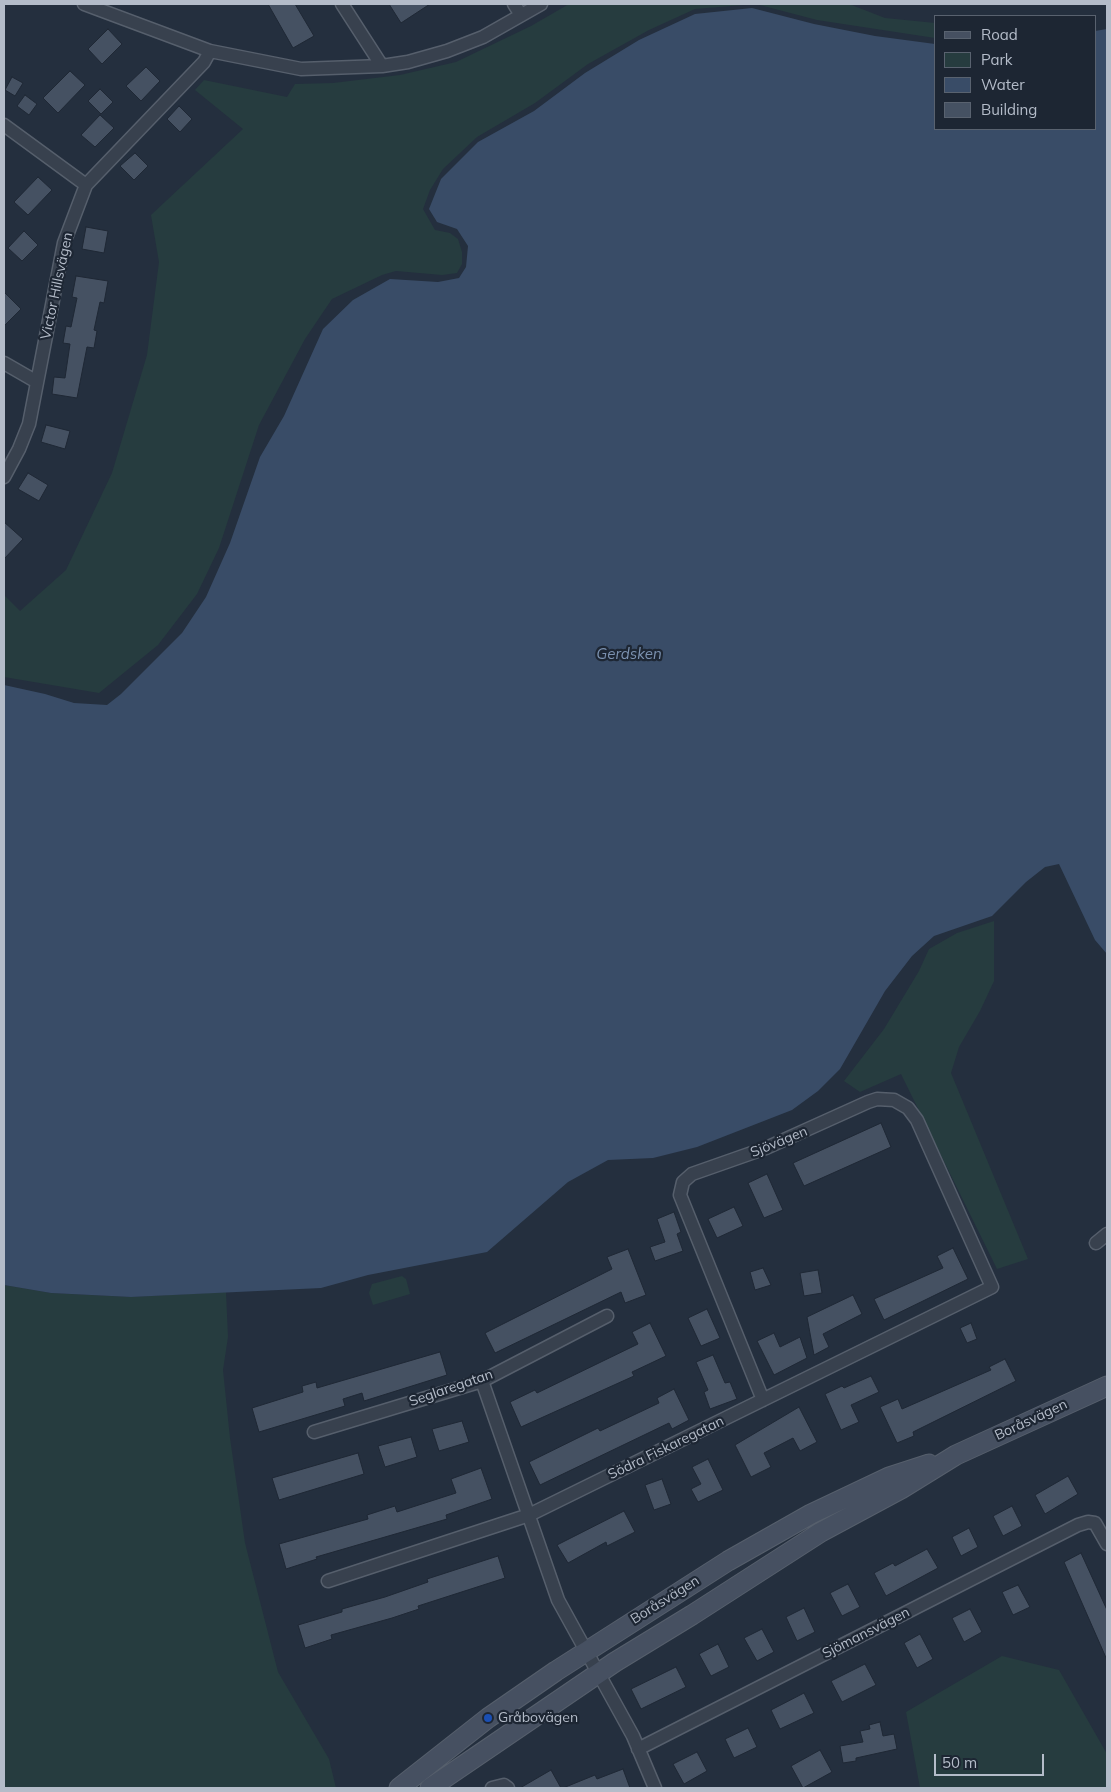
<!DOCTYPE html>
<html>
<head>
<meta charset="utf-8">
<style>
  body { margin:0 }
  #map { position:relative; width:1111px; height:1792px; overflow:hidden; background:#242f3e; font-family:Mulish,sans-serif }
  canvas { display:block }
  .frame { position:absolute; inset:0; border:5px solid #b4bcc9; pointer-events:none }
  .legend { position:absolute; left:934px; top:15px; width:162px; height:115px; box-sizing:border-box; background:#1d2633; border:1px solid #59626f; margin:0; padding:6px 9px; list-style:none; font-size:15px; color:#b4bcc9 }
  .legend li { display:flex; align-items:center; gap:10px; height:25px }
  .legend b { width:25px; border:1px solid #59626f }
  .scale { position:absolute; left:934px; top:1754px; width:110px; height:22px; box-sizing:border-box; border:2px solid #b4bcc9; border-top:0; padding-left:6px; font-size:15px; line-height:18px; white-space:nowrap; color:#b4bcc9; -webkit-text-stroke:4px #1d2633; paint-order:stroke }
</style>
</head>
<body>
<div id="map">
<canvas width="1111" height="1792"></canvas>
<div class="frame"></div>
<ul class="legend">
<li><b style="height:6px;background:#465061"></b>Road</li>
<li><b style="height:14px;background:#263c3f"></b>Park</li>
<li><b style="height:14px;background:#394c67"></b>Water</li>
<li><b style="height:14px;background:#455162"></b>Building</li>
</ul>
<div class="scale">50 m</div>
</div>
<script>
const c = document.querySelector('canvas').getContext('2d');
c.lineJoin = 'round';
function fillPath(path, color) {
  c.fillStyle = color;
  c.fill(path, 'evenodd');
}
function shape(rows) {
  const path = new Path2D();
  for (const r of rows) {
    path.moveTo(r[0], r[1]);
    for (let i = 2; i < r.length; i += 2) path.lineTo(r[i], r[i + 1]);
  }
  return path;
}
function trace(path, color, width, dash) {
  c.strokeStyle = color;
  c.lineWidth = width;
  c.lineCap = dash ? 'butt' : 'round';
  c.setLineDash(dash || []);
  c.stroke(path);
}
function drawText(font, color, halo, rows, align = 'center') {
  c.font = font + ' Mulish,sans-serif';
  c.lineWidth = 4.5;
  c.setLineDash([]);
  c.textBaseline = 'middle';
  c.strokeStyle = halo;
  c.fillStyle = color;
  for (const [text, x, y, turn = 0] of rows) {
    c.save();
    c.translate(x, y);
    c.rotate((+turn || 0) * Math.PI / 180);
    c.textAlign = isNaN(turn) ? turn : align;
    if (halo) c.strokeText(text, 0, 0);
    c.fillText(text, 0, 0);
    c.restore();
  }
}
fillPath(shape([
  [569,4,849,4,885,18,935,23,935,38,817,20,756,4,695,9,649,30,588,64,535,103,477,137,443,169,430,190,423,209,435,230,450,233,458,239,462,252,462,264,457,273,442,275,396,271,382,275,332,299,305,339,259,425,219,548,197,594,158,645,99,693,4,677,4,595,20,611,66,570,112,473,147,355,159,262,151,215,243,129,195,90,204,80,287,97,295,84,333,83,400,75,456,62,531,26],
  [994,921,994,981,980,1011,959,1047,951,1073,1028,1259,997,1269,901,1074,860,1092,844,1081,884,1029,919,971,929,949,957,933],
  [402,1276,406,1279,410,1294,373,1305,369,1293,372,1284],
  [4,1285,51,1293,131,1297,226,1292,228,1337,223,1370,230,1438,245,1543,278,1672,329,1759,336,1788,4,1788],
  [1002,1656,1059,1670,1107,1754,1107,1788,920,1788,906,1712]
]), '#263c3f');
fillPath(shape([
  [752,8,814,24,875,36,935,44,935,129,1095,129,1095,31,1107,29,1107,954,1095,940,1059,864,1045,867,1026,882,992,916,934,936,912,956,885,991,840,1069,818,1091,792,1110,697,1147,653,1158,608,1160,568,1182,487,1252,368,1275,321,1288,131,1297,51,1293,4,1285,4,685,45,694,74,703,107,705,121,694,182,633,206,597,230,543,260,457,284,416,323,329,353,300,390,279,438,282,459,278,466,267,468,246,457,229,437,222,429,209,441,179,478,142,534,111,585,73,639,40,695,14]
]), '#394c67');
const building = shape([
  [268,4,295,4,314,36,293,48,268,4],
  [389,4,430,4,401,23,389,4],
  [108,29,122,44,102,64,88,49,108,29],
  [146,67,160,81,141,101,126,86,146,67],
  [70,71,85,85,58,113,43,98,70,71],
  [12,77,23,83,15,96,5,90,12,77],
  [100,89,113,102,101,114,88,101,100,89],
  [25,95,37,104,29,115,17,106,25,95],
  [179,106,192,119,180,132,167,119,179,106],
  [100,115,114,128,95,147,81,135,100,115],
  [135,153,148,166,134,180,120,166,135,153],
  [38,177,52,190,28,215,14,202,38,177],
  [86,227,108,231,104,253,82,249,86,227],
  [24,231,38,245,22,261,8,248,24,231],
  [76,276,108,281,104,303,100,302,94,330,97,331,94,348,87,347,77,398,52,394,54,377,65,378,70,344,63,343,66,326,71,327,77,298,72,297,76,276],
  [4,292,21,309,4,326,4,292],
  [46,425,70,431,65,449,41,442,46,425],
  [28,473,48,485,39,501,18,489,28,473],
  [4,522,23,539,4,559,4,522],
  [881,1123,891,1147,804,1186,793,1163,881,1123],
  [767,1174,783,1210,764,1218,748,1183,767,1174],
  [734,1207,743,1226,717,1238,708,1219,734,1207],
  [674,1212,681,1232,677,1234,683,1251,655,1261,650,1247,665,1242,657,1219,674,1212],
  [953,1248,968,1279,884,1320,874,1299,943,1268,937,1256,953,1248],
  [628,1249,646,1295,625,1303,621,1292,495,1353,485,1333,612,1269,607,1257,628,1249],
  [763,1268,771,1285,755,1290,750,1272,763,1268],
  [818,1270,822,1293,804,1296,800,1273,818,1270],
  [853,1295,862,1314,823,1334,829,1347,814,1355,807,1317,853,1295],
  [707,1309,720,1338,701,1346,688,1318,707,1309],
  [650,1323,666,1356,632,1372,634,1376,521,1427,510,1402,535,1390,537,1393,638,1344,632,1332,650,1323],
  [971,1323,977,1339,967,1343,960,1328,971,1323],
  [774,1333,780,1347,800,1337,807,1358,774,1375,757,1341,774,1333],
  [440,1352,447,1375,364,1401,362,1393,343,1399,345,1406,259,1432,252,1408,303,1392,302,1386,316,1382,317,1388,440,1352],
  [713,1355,725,1383,730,1382,737,1399,710,1409,704,1392,708,1390,696,1362,713,1355],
  [1005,1359,1016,1381,913,1432,914,1436,897,1443,880,1407,898,1399,902,1409,991,1370,989,1367,1005,1359],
  [871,1376,879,1392,851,1405,859,1422,841,1430,825,1394,842,1386,844,1388,871,1376],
  [674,1389,689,1420,672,1429,669,1423,540,1485,529,1462,598,1428,600,1431,659,1403,657,1398,674,1389],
  [799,1407,817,1442,800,1451,793,1438,764,1453,771,1467,751,1477,735,1445,799,1407],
  [462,1421,469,1442,439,1451,432,1429,462,1421],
  [411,1437,417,1457,385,1467,378,1446,411,1437],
  [358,1453,364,1474,279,1500,272,1478,358,1453],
  [708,1459,723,1490,698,1502,691,1489,701,1484,692,1467,708,1459],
  [481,1468,492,1499,446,1515,447,1519,316,1557,317,1559,286,1569,279,1544,368,1519,367,1515,395,1506,397,1512,456,1493,451,1479,481,1468],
  [1068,1476,1078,1494,1045,1514,1035,1495,1068,1476],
  [662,1479,671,1504,654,1510,645,1485,662,1479],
  [1012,1506,1022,1526,1003,1536,993,1516,1012,1506],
  [624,1511,635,1532,607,1546,606,1542,568,1563,557,1545,624,1511],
  [969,1528,978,1547,961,1556,952,1537,969,1528],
  [927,1549,938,1568,886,1596,874,1573,893,1563,895,1566,927,1549],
  [1081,1553,1107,1610,1107,1660,1064,1562,1081,1553],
  [498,1556,505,1578,418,1606,419,1609,392,1618,331,1635,332,1639,305,1648,298,1625,342,1612,342,1609,385,1597,428,1582,427,1579,498,1556],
  [848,1584,860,1607,842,1616,830,1593,848,1584],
  [1018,1585,1030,1607,1013,1615,1002,1592,1018,1585],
  [804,1608,815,1632,797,1641,786,1617,804,1608],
  [970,1609,982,1632,964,1642,952,1618,970,1609],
  [762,1629,774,1652,757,1661,744,1638,762,1629],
  [920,1634,933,1659,917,1668,904,1643,920,1634],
  [718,1644,729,1667,711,1676,699,1654,718,1644],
  [865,1664,876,1685,842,1702,831,1681,865,1664],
  [676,1667,686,1687,641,1709,631,1689,676,1667],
  [804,1693,814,1713,780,1729,771,1710,804,1693],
  [880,1722,883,1736,894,1734,897,1749,856,1758,856,1761,843,1763,840,1746,863,1742,860,1731,870,1729,869,1725,880,1722],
  [748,1728,757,1747,734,1758,725,1739,748,1728],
  [820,1750,832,1772,803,1788,791,1766,820,1750],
  [697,1752,707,1771,684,1784,673,1764,697,1752],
  [623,1769,630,1788,563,1788,595,1775,597,1779,623,1769],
  [551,1770,561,1788,520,1788,551,1770]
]);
fillPath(building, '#455162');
trace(building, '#1f2835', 1);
const street = shape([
  [84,4,210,51,301,69,382,66,408,62,447,51,483,37,541,4],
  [342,4,382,66],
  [514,4,521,15],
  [4,125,86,185],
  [4,363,37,382],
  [4,477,19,449,29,424,64,243,86,185,204,62,210,51],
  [1096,1243,1107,1234],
  [482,1381,558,1600,633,1736,655,1788],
  [314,1432,482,1381,607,1316],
  [328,1581,529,1515,992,1287,917,1120,908,1108,894,1100,877,1099,868,1102,766,1148,692,1174,683,1182,680,1195,763,1400],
  [638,1749,1078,1525,1088,1522,1095,1523,1107,1544],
  [492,1788,504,1785,508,1788]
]);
const secondary = shape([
  [399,1788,488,1718,556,1671,728,1561,811,1514,889,1477,929,1464],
  [430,1788,615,1662,692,1615,821,1532,901,1489,956,1455,1107,1386]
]);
trace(street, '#565f6c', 15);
trace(secondary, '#565f6c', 21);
trace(street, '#38414e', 12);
trace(secondary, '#465061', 19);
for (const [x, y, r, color] of [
  [488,1718,5,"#1a4fb4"]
]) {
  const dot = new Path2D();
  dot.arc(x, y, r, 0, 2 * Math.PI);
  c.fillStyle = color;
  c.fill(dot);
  trace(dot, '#1d2633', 2);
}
drawText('14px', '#b4bcc9', '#1d2633', [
  ["Victor Hillsvägen",57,286,-78],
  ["Sjövägen",779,1142,-22],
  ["Seglaregatan",451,1388,-19],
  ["Boråsvägen",1031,1420,-25],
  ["Södra Fiskaregatan",666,1448,-26],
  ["Boråsvägen",665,1600,-32],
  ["Sjömansvägen",866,1633,-27]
]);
drawText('14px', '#b4bcc9', '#1d2633', [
  ["Gråbovägen",498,1718]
], 'left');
drawText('italic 15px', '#7c92b1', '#1d2633', [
  ["Gerdsken",629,654]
]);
</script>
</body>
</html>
